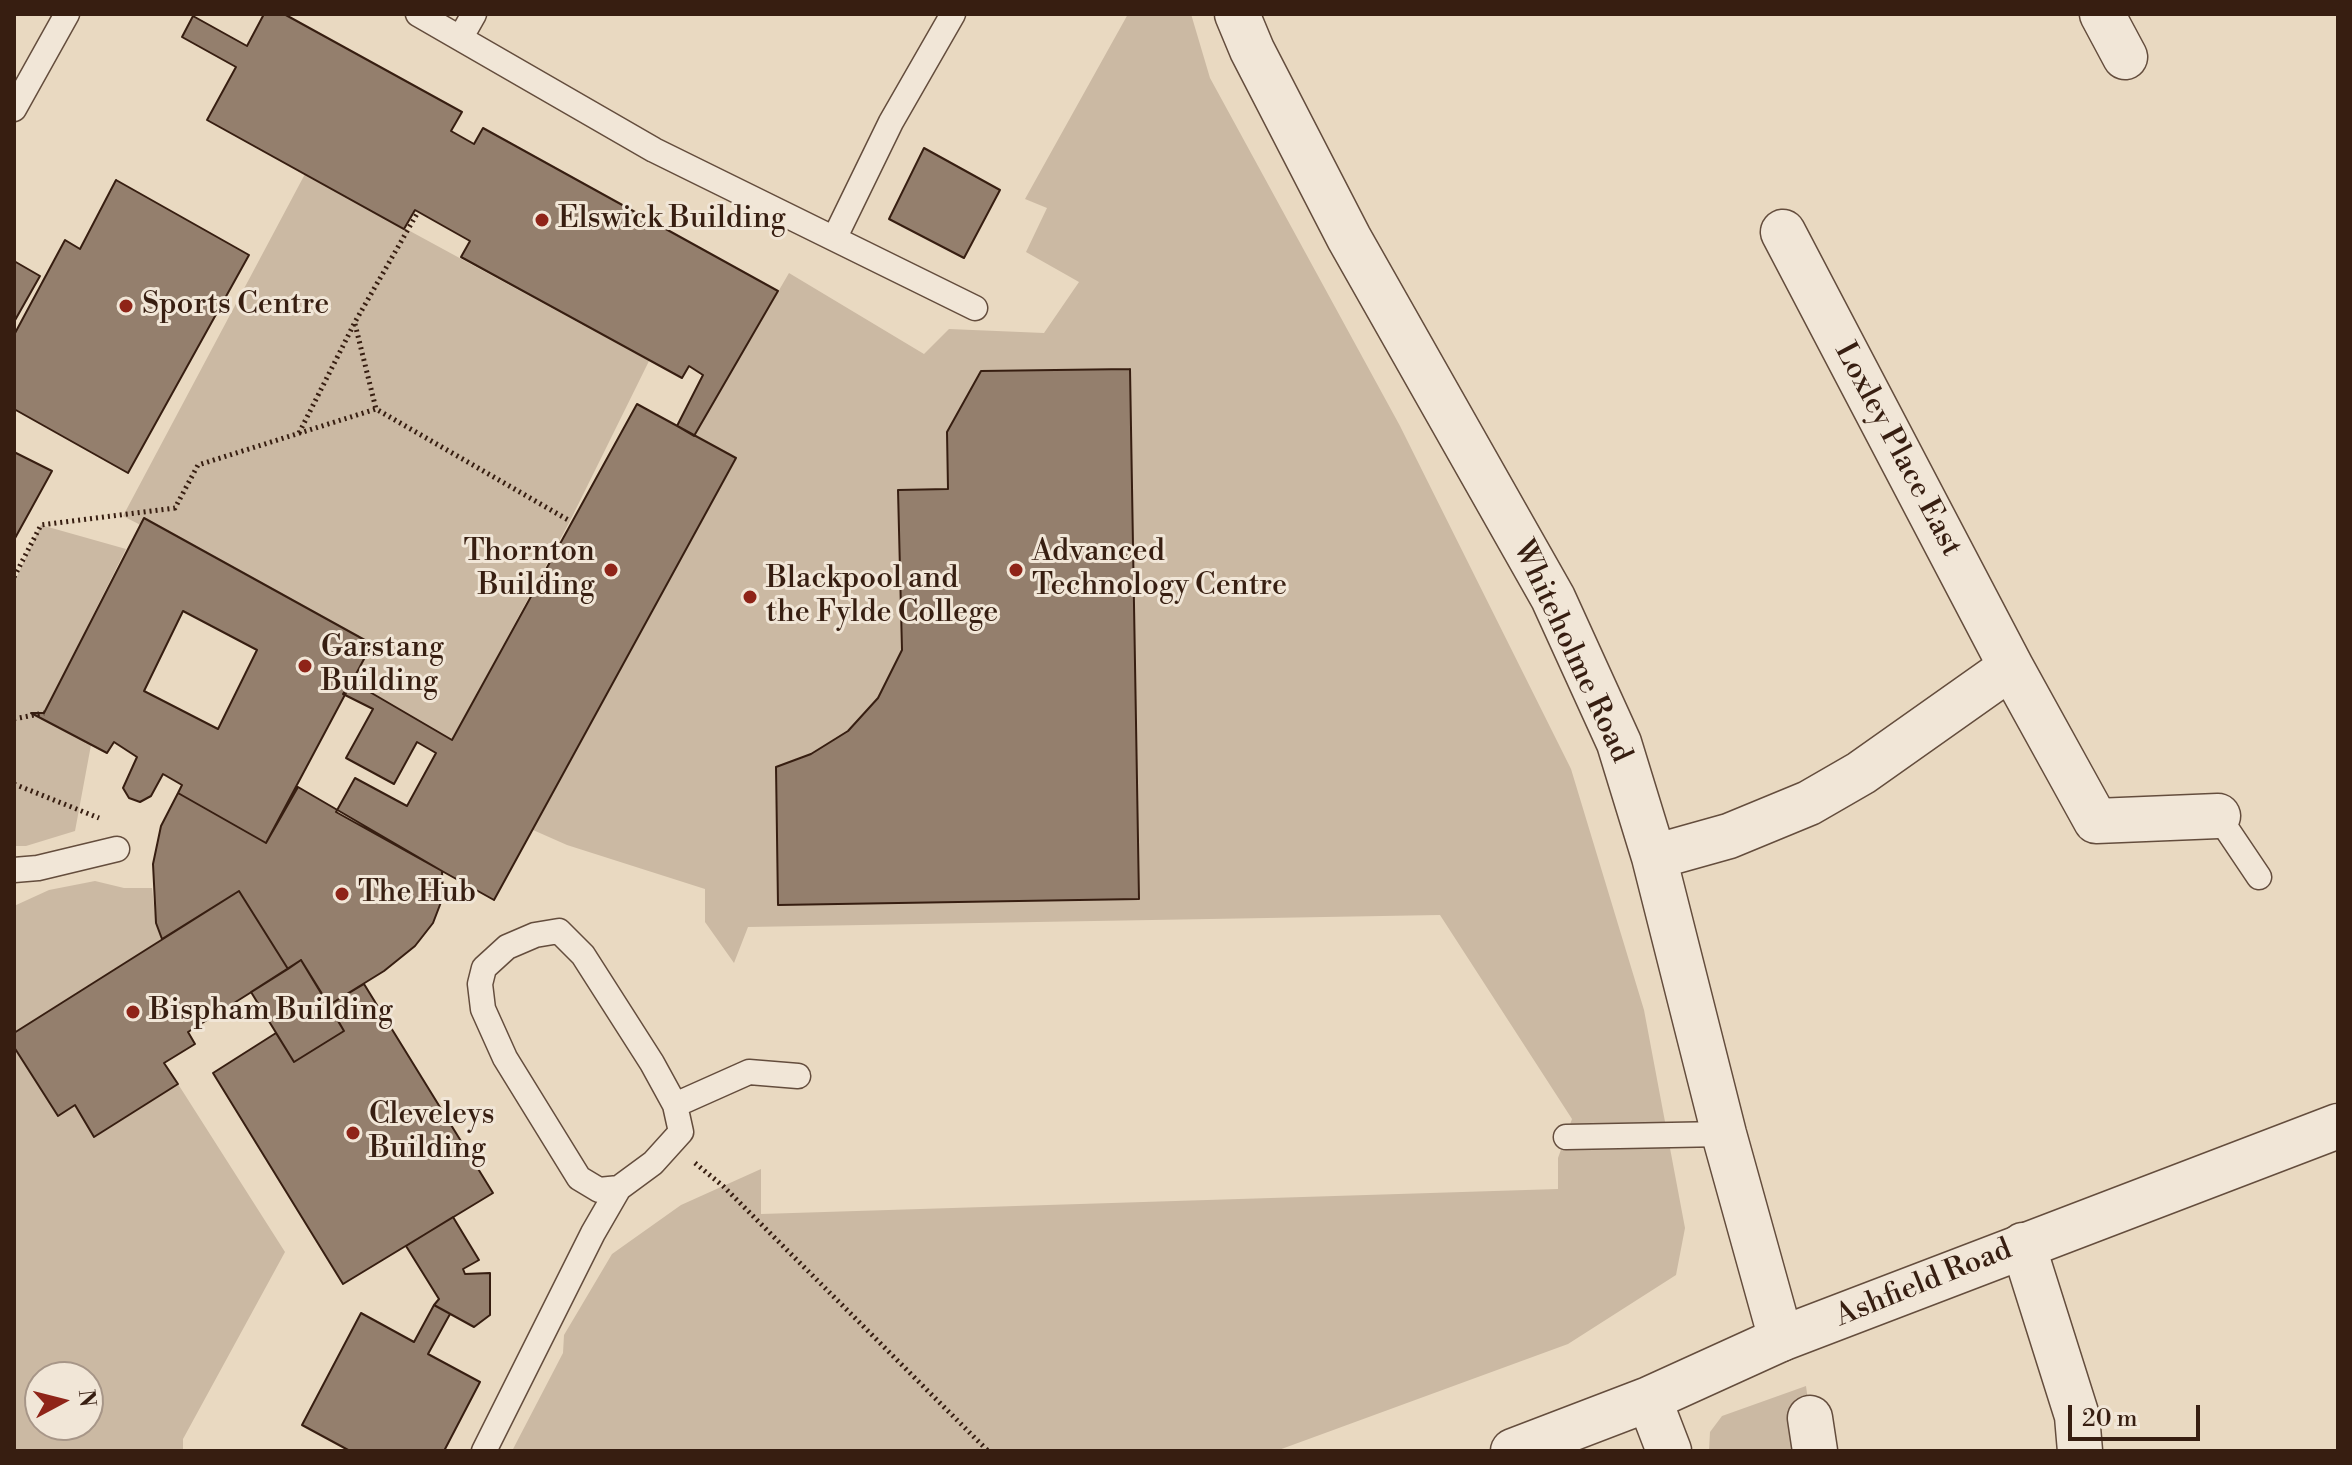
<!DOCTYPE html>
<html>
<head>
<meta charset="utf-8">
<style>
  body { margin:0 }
  #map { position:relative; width:2352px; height:1465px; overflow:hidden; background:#e9d9c1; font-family:"Libre Bodoni",serif }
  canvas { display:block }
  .frame { position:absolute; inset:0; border:16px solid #371e11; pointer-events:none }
  .north { position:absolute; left:24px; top:1361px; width:80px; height:80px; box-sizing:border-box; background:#f1e6d7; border:2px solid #a79688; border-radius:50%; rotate:83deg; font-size:22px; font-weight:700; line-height:32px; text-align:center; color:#371e11 }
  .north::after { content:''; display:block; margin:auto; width:28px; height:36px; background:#8f2418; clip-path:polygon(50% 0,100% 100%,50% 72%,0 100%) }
  .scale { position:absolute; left:2068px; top:1405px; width:132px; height:36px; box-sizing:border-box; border:4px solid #371e11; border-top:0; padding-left:10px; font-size:24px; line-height:28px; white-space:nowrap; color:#371e11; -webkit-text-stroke:6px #f1e6d7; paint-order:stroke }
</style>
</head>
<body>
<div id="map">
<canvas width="2352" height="1465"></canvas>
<div class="frame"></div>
<div class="north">N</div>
<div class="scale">20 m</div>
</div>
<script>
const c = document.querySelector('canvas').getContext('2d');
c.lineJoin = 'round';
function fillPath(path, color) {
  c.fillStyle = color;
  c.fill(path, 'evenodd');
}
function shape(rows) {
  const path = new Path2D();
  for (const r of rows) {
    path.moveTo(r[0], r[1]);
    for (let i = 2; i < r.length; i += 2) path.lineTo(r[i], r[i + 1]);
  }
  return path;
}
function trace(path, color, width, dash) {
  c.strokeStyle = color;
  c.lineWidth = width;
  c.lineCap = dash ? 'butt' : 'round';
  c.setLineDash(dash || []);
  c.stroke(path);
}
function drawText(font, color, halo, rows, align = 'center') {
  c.font = font + ' "Libre Bodoni",serif';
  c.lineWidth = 6;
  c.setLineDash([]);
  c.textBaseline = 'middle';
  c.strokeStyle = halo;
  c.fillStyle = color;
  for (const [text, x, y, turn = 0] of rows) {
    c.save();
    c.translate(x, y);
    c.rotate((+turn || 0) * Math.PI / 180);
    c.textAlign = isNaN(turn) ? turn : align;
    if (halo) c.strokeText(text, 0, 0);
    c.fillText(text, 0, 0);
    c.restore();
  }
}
fillPath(shape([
  [1128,14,1191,14,1210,78,1400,426,1571,769,1644,1010,1685,1228,1676,1275,1568,1344,1276,1451,512,1451,563,1353,564,1335,612,1254,681,1205,761,1169,761,1214,1558,1189,1558,1158,1572,1119,1440,915,748,927,734,963,705,922,705,889,567,845,533,830,736,459,694,436,789,273,924,354,949,329,1044,333,1079,282,1026,252,1047,208,1025,199],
  [305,174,649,361,570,521,452,740,351,681,372,644,123,516],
  [41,525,126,549,44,713,33,713,91,745,75,831,26,846,14,846,14,583],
  [95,881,124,888,152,888,156,923,162,939,14,1033,14,906,49,890],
  [14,1047,58,1116,75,1105,95,1137,178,1084,285,1252,183,1439,183,1451,14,1451],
  [40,1377,88,1377,88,1425,40,1425],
  [1806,1386,1815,1451,1709,1451,1710,1432,1722,1416]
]), '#cbb9a3');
const building = shape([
  [264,14,284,14,462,112,451,131,474,144,483,128,778,291,694,436,677,426,703,375,689,366,682,378,461,257,470,241,415,210,404,229,207,120,236,67,182,37,193,16,247,46,264,14],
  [924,148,1000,190,964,258,889,219,924,148],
  [116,180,249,255,128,473,14,409,14,335,65,240,80,249,116,180],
  [14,261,40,276,14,322,14,261],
  [1130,369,1139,899,778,905,776,767,811,754,848,731,878,698,902,650,898,490,948,489,947,432,981,371,1130,369],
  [637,404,736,458,494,900,336,812,355,778,407,806,436,753,417,742,394,784,346,758,373,709,343,694,351,681,452,740,637,404],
  [14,452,52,471,14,540,14,452],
  [144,518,372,644,266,843,178,793,182,785,163,774,151,796,140,802,129,798,123,788,137,757,114,742,107,753,31,713,44,713,144,518],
  [183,611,257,650,218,729,144,691,183,611],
  [298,787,442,871,443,897,433,923,415,946,384,971,329,1005,301,960,288,969,239,891,162,939,156,923,153,864,161,826,178,793,266,843,298,787],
  [239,891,288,969,188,1032,195,1044,164,1063,178,1084,94,1137,75,1105,58,1116,14,1047,14,1033,239,891],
  [301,960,344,1031,294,1062,251,992,301,960],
  [364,984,493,1193,343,1284,213,1073,276,1033,294,1062,344,1031,329,1005,364,984],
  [453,1217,479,1260,463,1269,465,1274,490,1273,490,1315,474,1327,434,1305,439,1299,406,1246,453,1217],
  [434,1305,450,1314,428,1354,480,1382,444,1451,350,1451,302,1425,361,1313,414,1342,434,1305]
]);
fillPath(building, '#947f6d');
trace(building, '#371e11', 2);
const service = shape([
  [418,14,654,150,975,308],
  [461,37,474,14],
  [14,109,67,14],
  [835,237,891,122,953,14],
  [2218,816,2259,877],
  [14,870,38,868,117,849],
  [675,1105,749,1072,798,1076],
  [1566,1137,1724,1134],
  [484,1451,593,1233,619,1188,653,1163,681,1132,675,1105,652,1063,583,955,559,931,535,935,507,947,484,968,480,984,483,1009,505,1058,579,1178,599,1190,619,1188]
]);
const minor = shape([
  [1237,14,1252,50,1349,238,1553,598,1619,743,1654,857,1724,1134,1781,1339],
  [2102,14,2125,57],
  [1783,232,2011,667,2096,821,2218,816],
  [1654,857,1729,836,1809,803,1861,773,2011,667],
  [2023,1245,2077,1416,2080,1451],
  [1810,1418,1815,1451]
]);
const tertiary = shape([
  [1649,1399,1669,1451],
  [1513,1451,1649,1399,1781,1339,2338,1126]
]);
trace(service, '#644d3d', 27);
trace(minor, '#644d3d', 47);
trace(tertiary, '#644d3d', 47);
trace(shape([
  [355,324,376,409],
  [299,433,355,322,418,212],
  [14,577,41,525,175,508,198,465,376,409,570,521],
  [14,719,44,713],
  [14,784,99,818],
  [695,1163,723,1186,988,1451]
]), '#371e11', 5, [2, 4]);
trace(service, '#f1e6d7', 24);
trace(minor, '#f1e6d7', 44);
trace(tertiary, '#f1e6d7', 44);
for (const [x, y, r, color] of [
  [542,220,8,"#8f2418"],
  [126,306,8,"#8f2418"],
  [611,570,8,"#8f2418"],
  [1016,570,8,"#8f2418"],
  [750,597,8,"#8f2418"],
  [305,666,8,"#8f2418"],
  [342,894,8,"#8f2418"],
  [133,1012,8,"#8f2418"],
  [353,1133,8,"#8f2418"]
]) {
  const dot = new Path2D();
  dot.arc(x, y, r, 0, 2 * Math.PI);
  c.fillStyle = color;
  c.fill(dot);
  trace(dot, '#f1e6d7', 3);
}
drawText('30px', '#371e11', '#f1e6d7', [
  ["Elswick Building",558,220],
  ["Sports Centre",142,306],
  ["Thornton",595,553,"right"],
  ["Building",595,587,"right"],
  ["Advanced",1032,553],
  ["Technology Centre",1032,587],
  ["Blackpool and",766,580],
  ["the Fylde College",766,614],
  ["Garstang",321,649],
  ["Building",321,683],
  ["The Hub",358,894],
  ["Bispham Building",149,1012],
  ["Cleveleys",369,1116],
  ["Building",369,1150]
], 'left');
drawText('30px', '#371e11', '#f1e6d7', [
  ["Loxley Place East",1897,450,62],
  ["Whiteholme Road",1571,652,65],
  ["Ashfield Road",1924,1284,-22]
]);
</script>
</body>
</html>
